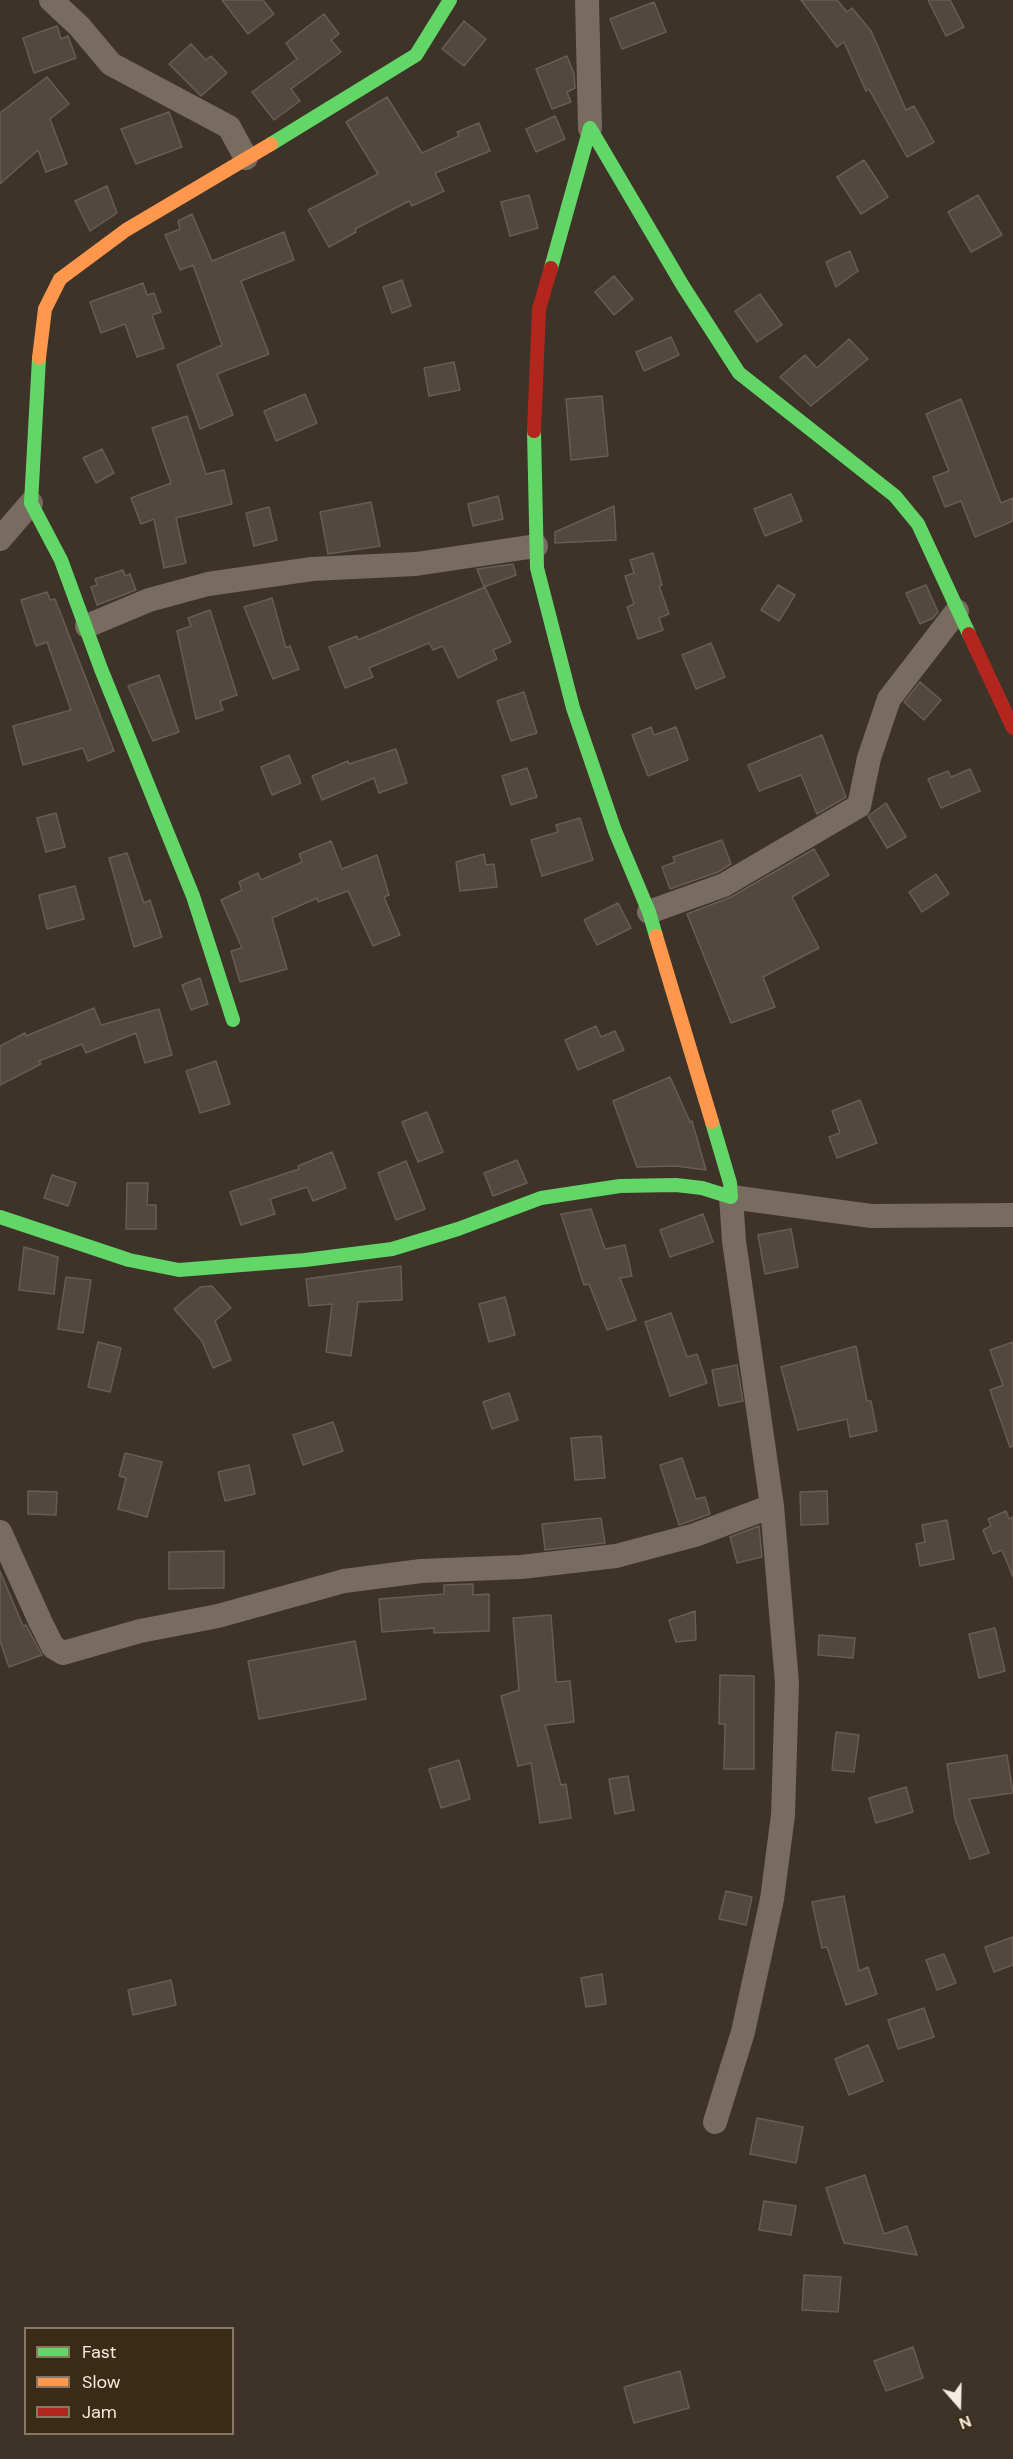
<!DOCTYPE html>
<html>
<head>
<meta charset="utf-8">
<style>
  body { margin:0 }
  #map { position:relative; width:1013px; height:2459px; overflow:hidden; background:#3d3328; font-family:"DM Sans",sans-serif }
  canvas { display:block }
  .legend { position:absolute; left:24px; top:2327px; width:210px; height:108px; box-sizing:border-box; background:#3b2a15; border:2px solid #867766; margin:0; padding:8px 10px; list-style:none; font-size:18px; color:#f7ebdf }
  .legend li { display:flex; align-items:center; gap:12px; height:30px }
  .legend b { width:30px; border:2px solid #867766 }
  .north { position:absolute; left:929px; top:2375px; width:60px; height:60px; -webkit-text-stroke:4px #3b2a15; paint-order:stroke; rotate:160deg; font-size:16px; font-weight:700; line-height:24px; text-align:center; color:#f7ebdf }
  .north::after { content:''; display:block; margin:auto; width:21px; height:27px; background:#f7ebdf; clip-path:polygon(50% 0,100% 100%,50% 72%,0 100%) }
</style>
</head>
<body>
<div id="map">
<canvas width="1013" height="2459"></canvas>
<ul class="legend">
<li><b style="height:8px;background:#63d668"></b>Fast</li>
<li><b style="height:8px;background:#ff974d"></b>Slow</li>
<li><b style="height:8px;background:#b3261e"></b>Jam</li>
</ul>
<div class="north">N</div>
</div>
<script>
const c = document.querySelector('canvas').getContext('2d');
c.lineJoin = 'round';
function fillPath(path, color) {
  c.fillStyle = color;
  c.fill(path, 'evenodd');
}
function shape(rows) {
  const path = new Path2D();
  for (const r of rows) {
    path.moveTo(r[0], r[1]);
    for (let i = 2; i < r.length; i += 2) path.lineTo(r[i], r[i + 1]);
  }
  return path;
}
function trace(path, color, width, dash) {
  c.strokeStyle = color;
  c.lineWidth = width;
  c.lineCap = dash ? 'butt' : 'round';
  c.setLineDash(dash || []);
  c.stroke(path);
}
const building = shape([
  [222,0,263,0,274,14,248,34,222,0],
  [801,0,837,0,847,12,852,8,871,31,906,110,914,106,934,142,907,157,869,89,866,91,844,42,837,47,801,0],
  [928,0,950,0,964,27,946,36,928,0],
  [654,2,666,32,622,49,610,19,654,2],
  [324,14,339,34,331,40,341,52,291,89,300,101,274,120,252,92,297,59,286,43,324,14],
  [464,21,486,39,464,66,442,49,464,21],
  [57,26,61,39,68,36,76,58,34,73,23,38,57,26],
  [191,44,206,60,211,56,227,73,201,96,169,64,191,44],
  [567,56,574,74,575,88,567,92,571,102,552,109,536,69,567,56],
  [47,77,69,104,50,119,67,164,46,172,38,150,0,184,0,113,47,77],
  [387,97,422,153,459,136,457,132,479,123,490,151,435,173,444,191,412,206,409,201,355,229,356,232,329,247,308,210,378,174,346,122,387,97],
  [169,112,182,147,136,164,121,129,169,112],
  [555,116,565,139,536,152,526,129,555,116],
  [864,160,888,197,861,214,837,177,864,160],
  [107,186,117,213,90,231,75,201,107,186],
  [529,195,538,228,510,236,501,202,529,195],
  [978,195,1002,235,971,252,948,212,978,195],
  [192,214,212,261,284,232,294,260,241,281,269,354,217,374,233,415,200,429,177,365,222,345,193,265,180,270,165,235,180,229,178,221,192,214],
  [850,251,858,271,836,287,826,262,850,251],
  [614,276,633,299,614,315,595,292,614,276],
  [402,280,411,306,392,313,383,287,402,280],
  [143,283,147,295,154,293,161,312,152,315,164,348,137,357,125,324,101,333,90,302,143,283],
  [760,294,782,325,757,342,735,311,760,294],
  [671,337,679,355,644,371,636,352,671,337],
  [849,339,868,359,811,406,780,377,805,355,817,368,849,339],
  [454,362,460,390,429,396,424,368,454,362],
  [305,394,317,423,276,441,264,411,305,394],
  [602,396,608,456,571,460,566,399,602,396],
  [961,399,1001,503,1013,498,1013,521,975,537,961,501,945,507,933,477,949,471,926,414,961,399],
  [187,416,206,474,224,470,232,504,176,518,186,563,164,568,154,519,141,524,131,498,171,483,152,428,187,416],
  [102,449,114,473,96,483,83,458,102,449],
  [791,494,802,521,765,536,754,509,791,494],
  [498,496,503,519,473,526,468,504,498,496],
  [371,502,380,546,328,554,320,512,371,502],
  [614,506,616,540,555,543,555,532,614,506],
  [269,507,277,540,254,546,246,513,269,507],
  [653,553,662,585,659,586,669,614,659,618,663,630,638,639,627,607,634,604,625,576,634,573,630,560,653,553],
  [513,564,516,575,484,587,477,569,513,564],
  [123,570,125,576,130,574,136,590,97,605,91,587,97,585,95,579,123,570],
  [778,585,795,595,779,621,761,610,778,585],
  [926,585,938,612,933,618,920,624,906,593,926,585],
  [485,587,511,642,493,650,497,659,458,678,443,646,433,650,429,643,369,668,373,677,345,688,329,647,357,636,358,640,485,587],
  [47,592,50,600,55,599,114,751,88,761,83,748,23,765,13,726,71,710,47,642,36,646,21,600,47,592],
  [272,598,286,648,290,646,299,669,273,679,244,607,272,598],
  [210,610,237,695,220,701,223,710,196,719,177,631,191,626,188,618,210,610],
  [711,643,725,677,696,689,682,655,711,643],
  [159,675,179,732,153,741,128,686,159,675],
  [920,682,941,700,924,720,904,702,920,682],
  [524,692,537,733,511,741,497,701,524,692],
  [651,727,654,735,676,727,688,760,648,776,632,735,651,727],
  [822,735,846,797,817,814,801,775,759,791,748,765,822,735],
  [396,749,407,783,379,793,374,778,322,800,312,776,348,761,349,764,396,749],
  [289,755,301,783,272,795,261,767,289,755],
  [527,768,537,797,511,805,502,776,527,768],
  [970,769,980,791,941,808,928,779,948,771,951,777,970,769],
  [886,803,906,837,887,848,868,816,886,803],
  [56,813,65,847,46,852,37,818,56,813],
  [580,818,593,860,542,876,531,840,558,832,556,825,580,818],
  [722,840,731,864,718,872,670,889,662,867,675,862,673,857,722,840],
  [331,841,342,869,377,855,389,895,384,897,400,935,373,946,348,891,318,902,317,898,272,918,287,969,240,982,231,951,242,948,221,900,242,890,239,882,258,873,261,880,302,862,299,854,331,841],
  [814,849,829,875,792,897,819,948,763,977,775,1007,731,1023,687,914,731,897,814,849],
  [127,853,144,903,150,900,162,937,134,947,109,858,127,853],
  [484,854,486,865,494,864,497,887,460,891,456,862,484,854],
  [936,874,949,894,922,912,909,892,936,874],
  [75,886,84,919,47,929,39,895,75,886],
  [618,903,631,928,597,945,584,920,618,903],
  [200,978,208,1004,191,1010,182,985,200,978],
  [94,1008,101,1025,159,1009,172,1055,145,1063,136,1033,86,1053,82,1044,39,1061,41,1064,0,1085,0,1046,25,1033,26,1036,94,1008],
  [596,1026,601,1037,615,1031,624,1050,578,1070,565,1040,596,1026],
  [216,1061,230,1104,200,1113,186,1071,216,1061],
  [670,1077,690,1122,692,1121,706,1170,676,1166,637,1167,613,1101,670,1077],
  [860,1100,877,1143,837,1158,829,1137,840,1133,832,1111,860,1100],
  [427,1112,443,1152,418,1162,402,1122,427,1112],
  [332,1152,346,1188,313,1201,307,1187,270,1199,275,1214,241,1225,230,1192,299,1169,298,1166,332,1152],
  [517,1160,527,1183,493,1196,484,1173,517,1160],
  [406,1161,425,1209,396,1220,378,1173,406,1161],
  [52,1175,76,1183,68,1206,44,1198,52,1175],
  [127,1183,148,1183,147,1205,156,1205,156,1229,126,1229,127,1183],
  [591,1209,605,1249,625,1245,632,1276,620,1278,636,1320,607,1330,589,1284,584,1285,561,1214,591,1209],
  [703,1214,713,1242,670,1257,660,1230,703,1214],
  [791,1229,798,1267,765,1274,758,1235,791,1229],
  [24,1247,58,1257,54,1294,19,1290,24,1247],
  [401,1266,402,1300,358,1302,351,1356,326,1352,332,1304,309,1306,306,1279,401,1266],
  [66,1277,91,1280,83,1333,58,1329,66,1277],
  [212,1286,231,1308,215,1321,231,1360,213,1368,202,1341,174,1309,200,1287,212,1286],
  [505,1297,515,1335,489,1342,479,1304,505,1297],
  [671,1313,687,1357,697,1354,707,1383,670,1396,645,1322,671,1313],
  [98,1342,121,1348,110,1392,88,1387,98,1342],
  [1013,1342,1013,1446,1010,1447,990,1390,1003,1385,990,1350,1013,1342],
  [856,1346,867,1401,871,1401,877,1431,850,1437,847,1419,798,1430,781,1367,856,1346],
  [737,1365,743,1401,719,1406,712,1370,737,1365],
  [509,1393,518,1420,492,1429,483,1402,509,1393],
  [333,1422,343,1451,303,1465,293,1435,333,1422],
  [601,1436,605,1478,575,1480,571,1438,601,1436],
  [125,1453,162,1462,147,1517,118,1509,126,1478,119,1476,125,1453],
  [682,1458,696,1499,705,1497,710,1514,679,1525,660,1465,682,1458],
  [249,1465,255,1494,225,1501,218,1472,249,1465],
  [28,1491,57,1492,56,1515,28,1514,28,1491],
  [827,1491,828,1524,801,1525,800,1492,827,1491],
  [1006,1511,1009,1519,1013,1517,1013,1577,1002,1550,993,1554,983,1530,991,1526,988,1519,1006,1511],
  [601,1518,605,1543,545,1550,542,1524,601,1518],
  [947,1520,954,1559,920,1566,916,1544,925,1542,922,1525,947,1520],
  [759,1526,762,1557,737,1563,730,1537,759,1526],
  [224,1551,224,1588,169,1589,169,1552,224,1551],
  [0,1571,23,1626,26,1625,42,1655,9,1667,0,1641,0,1571],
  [473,1584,473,1595,489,1594,489,1631,434,1633,434,1628,382,1632,379,1599,444,1594,444,1585,473,1584],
  [695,1611,696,1640,676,1642,669,1620,695,1611],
  [551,1615,556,1682,570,1681,574,1722,545,1725,561,1785,566,1784,571,1818,540,1823,531,1763,518,1766,501,1696,519,1690,513,1618,551,1615],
  [995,1628,1005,1671,979,1678,969,1634,995,1628],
  [819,1635,855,1638,853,1658,818,1655,819,1635],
  [355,1641,366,1699,259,1719,248,1661,355,1641],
  [720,1675,754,1676,754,1769,724,1769,725,1724,719,1724,720,1675],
  [836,1732,859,1735,854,1772,832,1770,836,1732],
  [1007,1755,1013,1793,969,1799,989,1853,970,1859,955,1819,947,1764,1007,1755],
  [459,1760,470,1799,441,1808,429,1769,459,1760],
  [628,1776,634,1810,615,1814,609,1779,628,1776],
  [906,1787,913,1812,876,1823,869,1798,906,1787],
  [726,1891,752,1897,746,1925,719,1919,726,1891],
  [844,1896,859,1971,868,1967,877,1994,846,2005,827,1947,822,1948,812,1902,844,1896],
  [1013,1937,1013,1965,994,1972,985,1947,1013,1937],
  [944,1954,956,1983,937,1990,926,1960,944,1954],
  [602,1974,606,2004,586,2007,581,1978,602,1974],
  [171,1980,176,2005,133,2015,128,1990,171,1980],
  [924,2008,934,2037,898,2049,888,2020,924,2008],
  [868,2045,883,2081,849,2095,835,2059,868,2045],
  [757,2118,803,2127,796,2163,750,2154,757,2118],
  [865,2175,884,2234,907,2226,917,2255,844,2243,826,2188,865,2175],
  [764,2201,796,2206,791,2235,759,2230,764,2201],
  [804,2275,841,2277,838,2312,802,2310,804,2275],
  [913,2347,923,2378,886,2391,874,2361,913,2347],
  [680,2371,689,2408,634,2423,624,2387,680,2371]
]);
fillPath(building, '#51493f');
trace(building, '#665d54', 1.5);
trace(shape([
  [51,0,79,26,111,64,229,127,246,158],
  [587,0,590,128],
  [0,539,31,503],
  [87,626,149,600,208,584,312,569,416,564,536,546],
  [649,912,724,885,859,806,869,758,889,699,957,611],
  [0,1532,40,1621,53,1647,63,1653,140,1631,218,1616,344,1581,421,1571,521,1567,616,1556,695,1535,772,1506],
  [715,2122,743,2032,772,1899,783,1815,787,1683,772,1506,734,1241,731,1197,871,1216,1013,1215]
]), '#786b5f', 24);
trace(shape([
  [271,144,416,55,450,0],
  [551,268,590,128,683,286,739,373,895,496,918,524,969,634],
  [39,358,31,503,61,560,101,669,193,896,233,1020],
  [534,431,537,568,573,708,615,831,649,912,656,936],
  [0,1217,129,1260,179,1270,305,1260,392,1249,458,1229,541,1198,620,1186,676,1185,702,1188,731,1197,730,1183,712,1122]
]), '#63d668', 14);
trace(shape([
  [39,358,45,309,60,279,126,230,271,144],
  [656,936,712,1122]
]), '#ff974d', 14);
trace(shape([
  [534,431,539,309,551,268],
  [969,634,1013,728]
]), '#b3261e', 14);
</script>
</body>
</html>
